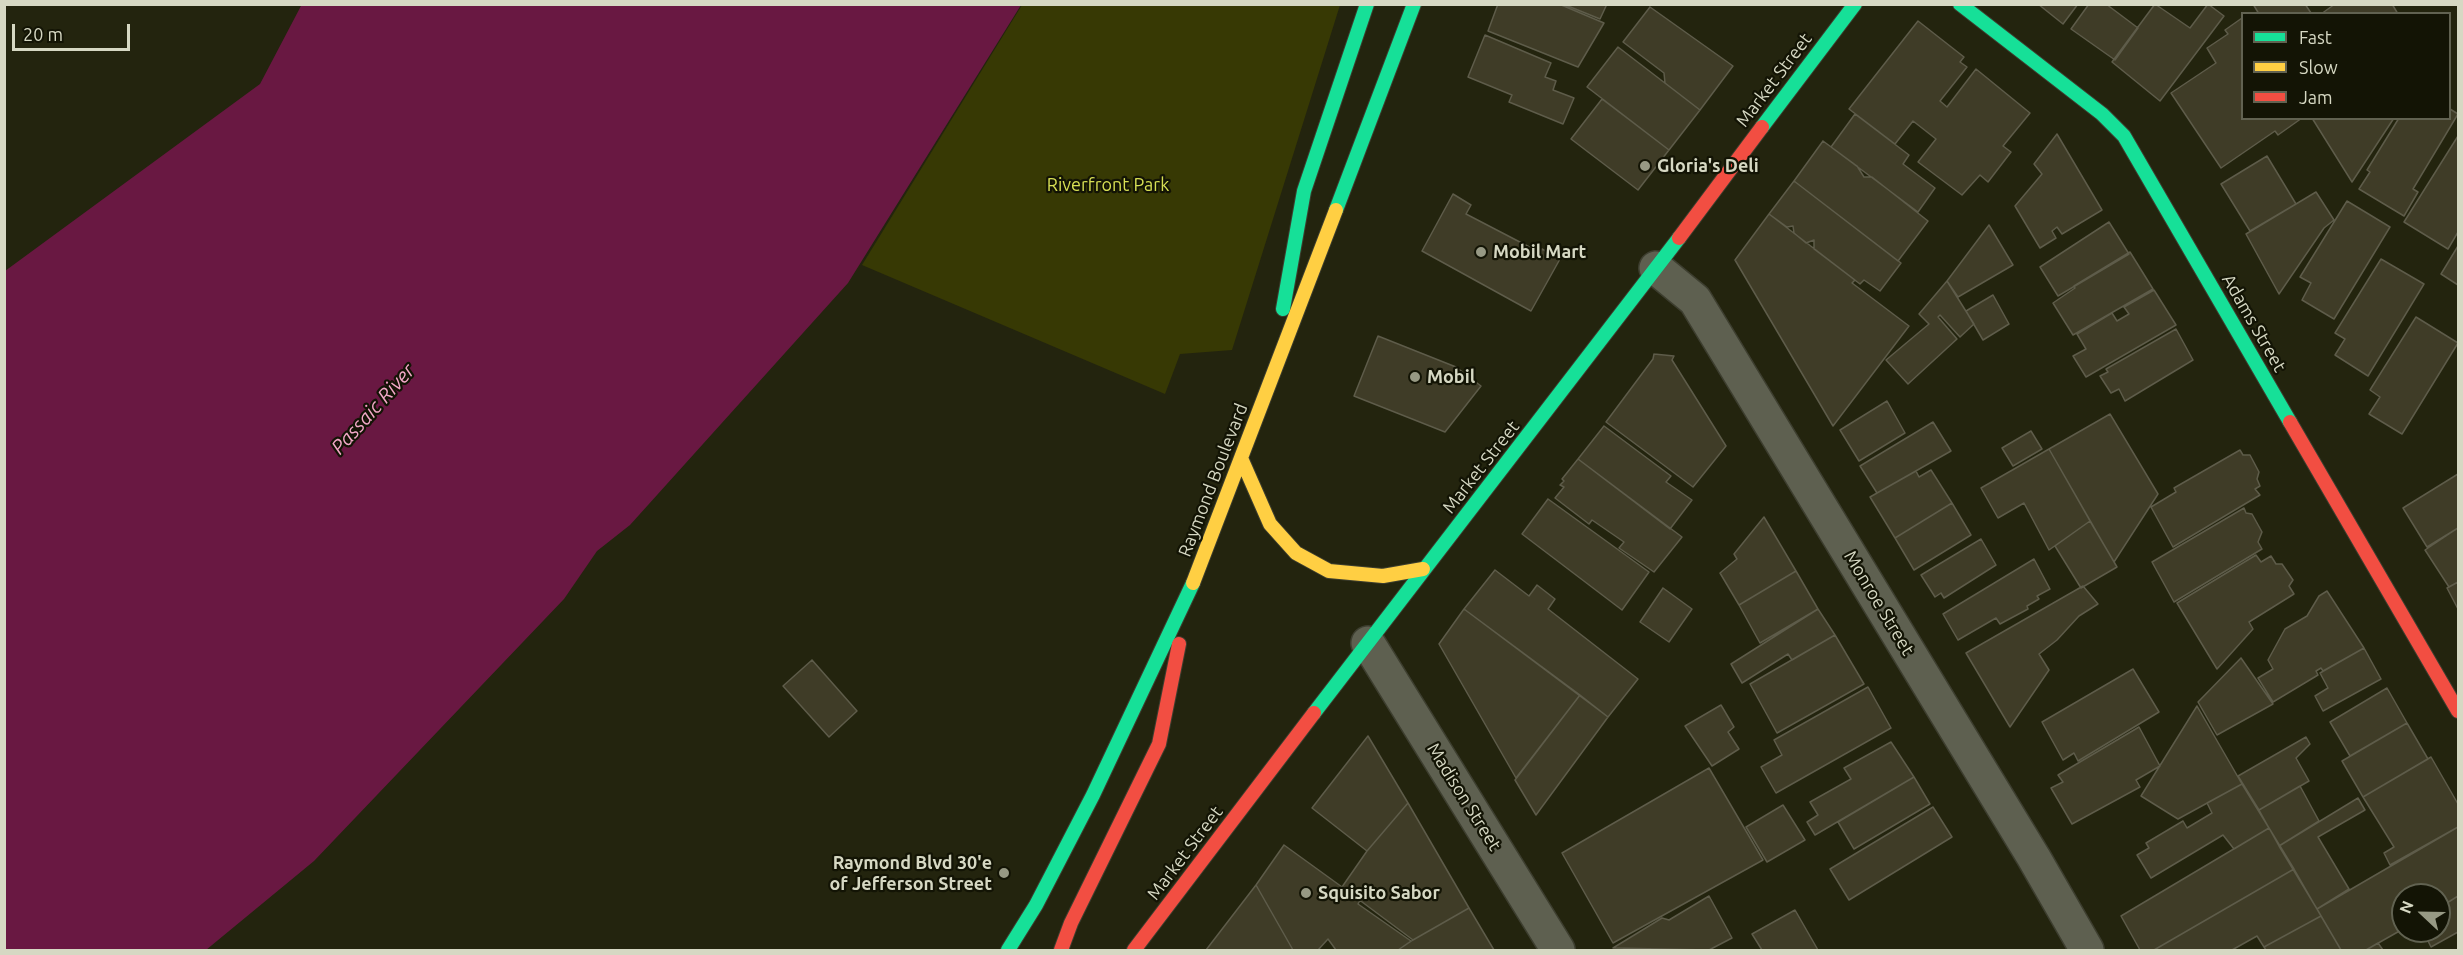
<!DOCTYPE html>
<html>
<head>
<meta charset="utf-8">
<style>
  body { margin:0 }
  #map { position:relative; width:2463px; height:955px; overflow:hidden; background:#23240e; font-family:Ubuntu,sans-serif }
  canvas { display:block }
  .frame { position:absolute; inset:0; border:6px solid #d6d8c3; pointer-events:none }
  .legend { position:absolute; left:2241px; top:12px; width:210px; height:108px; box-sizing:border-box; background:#131405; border:2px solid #616251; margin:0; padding:8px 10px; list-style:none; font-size:18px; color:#d6d8c3 }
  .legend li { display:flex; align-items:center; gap:12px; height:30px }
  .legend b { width:30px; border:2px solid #616251 }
  .north { position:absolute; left:2391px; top:883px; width:60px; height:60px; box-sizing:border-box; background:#131405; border:2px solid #616251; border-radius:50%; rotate:292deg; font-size:16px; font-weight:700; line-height:24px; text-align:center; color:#d6d8c3 }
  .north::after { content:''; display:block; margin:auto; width:21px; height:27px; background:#979984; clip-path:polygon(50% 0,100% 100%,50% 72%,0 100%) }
  .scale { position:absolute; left:12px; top:24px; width:118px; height:27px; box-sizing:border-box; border:3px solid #d6d8c3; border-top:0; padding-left:8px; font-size:18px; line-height:21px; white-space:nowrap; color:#d6d8c3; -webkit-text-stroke:4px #131405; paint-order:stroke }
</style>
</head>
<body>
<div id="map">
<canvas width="2463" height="955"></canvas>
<div class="frame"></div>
<ul class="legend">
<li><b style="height:8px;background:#16e098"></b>Fast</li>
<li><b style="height:8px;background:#ffcf43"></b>Slow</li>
<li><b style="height:8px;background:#f24e42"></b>Jam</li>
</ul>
<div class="north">N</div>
<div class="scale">20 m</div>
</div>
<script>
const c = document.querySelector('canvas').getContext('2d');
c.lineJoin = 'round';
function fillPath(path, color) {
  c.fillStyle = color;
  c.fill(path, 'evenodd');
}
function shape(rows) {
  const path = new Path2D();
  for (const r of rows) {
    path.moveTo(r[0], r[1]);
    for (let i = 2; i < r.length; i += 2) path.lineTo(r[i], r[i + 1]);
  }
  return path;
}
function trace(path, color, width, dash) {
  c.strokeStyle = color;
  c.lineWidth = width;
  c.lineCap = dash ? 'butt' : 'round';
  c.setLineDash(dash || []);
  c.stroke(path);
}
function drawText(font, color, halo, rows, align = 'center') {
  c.font = font + ' Ubuntu,sans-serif';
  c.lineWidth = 4.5;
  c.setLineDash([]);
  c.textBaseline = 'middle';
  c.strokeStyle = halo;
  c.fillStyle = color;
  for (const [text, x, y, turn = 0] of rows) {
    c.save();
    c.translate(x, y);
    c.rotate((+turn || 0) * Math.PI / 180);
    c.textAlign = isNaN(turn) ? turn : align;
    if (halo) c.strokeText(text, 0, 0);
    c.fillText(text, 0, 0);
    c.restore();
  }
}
fillPath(shape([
  [1022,5,1340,5,1232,350,1180,354,1165,394,862,265]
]), '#373904');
fillPath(shape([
  [302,4,1021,5,848,283,630,525,597,551,564,599,314,861,206,950,5,950,5,271,260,84]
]), '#691842');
const building = shape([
  [1498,4,1559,4,1604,23,1578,67,1488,31,1498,4],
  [1563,4,1607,4,1600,19,1563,4],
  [2038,4,2078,4,2063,24,2038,4],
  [2089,4,2106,4,2138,28,2115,60,2071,29,2089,4],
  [2155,4,2190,28,2208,4,2224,16,2160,101,2112,62,2155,4],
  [2253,4,2305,4,2311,13,2259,14,2253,4],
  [2335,4,2392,4,2398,14,2321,14,2335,4],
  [1650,7,1733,66,1700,110,1665,83,1664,73,1623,42,1650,7],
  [2242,18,2242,118,2302,118,2278,135,2275,131,2221,168,2171,93,2216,63,2207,48,2228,34,2225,30,2242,18],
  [1918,21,1964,57,1960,62,1967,67,1940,101,1947,107,1976,69,2030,113,2003,146,2011,152,1988,182,1980,175,1962,195,1918,162,1936,139,1913,121,1895,144,1849,109,1918,21],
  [1485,35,1551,63,1545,77,1556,81,1553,90,1574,98,1563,124,1509,102,1512,95,1468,77,1485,35],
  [1618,47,1700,110,1669,150,1587,87,1618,47],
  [1602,99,1669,150,1638,190,1571,139,1602,99],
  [2450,109,2458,114,2413,189,2418,192,2404,216,2359,189,2370,172,2367,170,2399,118,2450,118,2450,109],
  [1855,114,1909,155,1903,164,1935,188,1918,212,1831,147,1855,114],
  [2312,118,2394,118,2352,182,2312,118],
  [2057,134,2102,210,2062,234,2057,227,2052,231,2056,238,2040,248,2015,206,2042,174,2034,164,2057,134],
  [2458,136,2458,232,2448,249,2404,222,2458,136],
  [1823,141,1857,166,1864,177,1872,177,1928,221,1898,261,1794,181,1823,141],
  [2267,156,2296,204,2250,231,2221,184,2267,156],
  [1794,181,1901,263,1880,291,1864,280,1860,284,1814,249,1814,240,1806,243,1794,233,1793,226,1787,227,1769,214,1794,181],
  [2316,192,2334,220,2324,228,2279,294,2246,234,2316,192],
  [1453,194,1471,205,1466,214,1541,253,1542,249,1560,259,1531,311,1422,251,1453,194],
  [2347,201,2390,227,2334,319,2302,300,2311,283,2300,277,2347,201],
  [1769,214,1855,280,1852,283,1909,326,1833,426,1735,260,1769,214],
  [2109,222,2129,254,2058,296,2040,267,2109,222],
  [1989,225,2013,265,1958,297,1947,281,1989,225],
  [2458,246,2458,285,2441,274,2458,246],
  [2130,252,2153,289,2073,335,2053,303,2075,288,2074,286,2130,252],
  [2381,259,2424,284,2368,376,2335,355,2345,339,2335,333,2381,259],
  [1947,281,1974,324,1960,337,1940,315,1938,317,1957,339,1908,384,1886,360,1929,324,1919,314,1947,281],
  [2154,290,2176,325,2086,377,2073,356,2086,349,2077,334,2112,313,2117,321,2129,314,2124,307,2154,290],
  [1993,295,2009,324,1983,340,1966,311,1993,295],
  [2416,317,2458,343,2402,434,2369,414,2380,397,2370,390,2416,317],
  [2176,329,2193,360,2125,401,2119,389,2111,393,2100,376,2108,372,2106,369,2176,329],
  [1378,336,1456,367,1481,386,1445,432,1354,396,1378,336],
  [1654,354,1674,356,1672,360,1726,446,1693,487,1606,422,1653,359,1654,354],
  [1887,401,1905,433,1859,461,1840,430,1887,401],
  [2110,414,2158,494,2114,562,2049,449,2110,414],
  [1933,422,1951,451,1877,493,1860,466,1933,422],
  [1604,426,1671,476,1666,482,1692,500,1670,529,1578,459,1604,426],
  [2031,431,2042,449,2013,466,2002,448,2031,431],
  [2049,449,2090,521,2049,550,2024,503,1998,518,1981,488,2049,449],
  [2240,450,2243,455,2250,455,2259,472,2257,479,2260,486,2255,489,2260,495,2173,547,2151,507,2176,492,2174,488,2240,450],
  [1578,459,1682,537,1654,572,1619,548,1624,542,1592,520,1589,524,1555,498,1564,487,1560,485,1564,481,1562,479,1578,459],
  [1931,470,1952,503,1895,538,1870,497,1916,471,1919,477,1931,470],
  [2458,474,2458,528,2427,547,2403,508,2458,474],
  [1548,499,1649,572,1622,610,1522,534,1548,499],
  [1952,503,1971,535,1914,570,1895,538,1952,503],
  [2244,508,2246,513,2252,514,2262,532,2258,542,2262,549,2174,602,2152,562,2244,508],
  [1764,517,1796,571,1739,605,1720,573,1737,559,1734,554,1764,517],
  [2090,521,2117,567,2081,588,2055,546,2090,521],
  [2458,528,2458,582,2449,587,2425,550,2458,528],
  [1981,539,1996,565,1944,598,1941,593,1935,597,1921,575,1981,539],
  [2256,555,2261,562,2271,556,2276,564,2282,564,2293,580,2289,586,2294,594,2249,622,2253,629,2217,669,2177,603,2256,555],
  [2034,559,2050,589,2037,596,2039,599,2027,606,2028,609,2000,624,1996,618,1958,640,1943,614,2034,559],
  [1495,570,1529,596,1537,585,1555,599,1548,609,1638,679,1608,717,1464,609,1495,570],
  [1796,571,1818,609,1760,643,1739,605,1796,571],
  [2458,582,2458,609,2447,588,2458,582],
  [2083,586,2098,604,2079,616,2057,640,2039,654,2049,670,2010,727,1966,653,2083,586],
  [1663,588,1692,609,1669,642,1640,622,1663,588],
  [2327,591,2364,648,2323,671,2321,668,2316,671,2318,675,2273,702,2258,678,2273,669,2268,660,2285,629,2307,616,2319,596,2327,591],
  [1464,609,1580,695,1516,778,1439,644,1464,609],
  [1818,609,1835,635,1792,660,1788,654,1742,683,1731,664,1818,609],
  [1835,635,1864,684,1777,733,1750,684,1835,635],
  [2364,648,2381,679,2323,711,2315,696,2328,688,2320,673,2364,648],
  [2241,658,2273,704,2217,735,2198,702,2241,658],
  [812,660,857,711,829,737,783,686,812,660],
  [2133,669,2159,712,2078,761,2074,753,2063,760,2042,722,2133,669],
  [1868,687,1891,728,1776,793,1761,767,1782,755,1774,740,1868,687],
  [2387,688,2407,723,2350,756,2330,722,2387,688],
  [1580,695,1608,717,1536,815,1515,780,1580,695],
  [1721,705,1734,727,1728,732,1739,749,1712,766,1685,726,1721,705],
  [2197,706,2242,784,2178,819,2141,796,2197,706],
  [2407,723,2428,759,2363,797,2342,761,2407,723],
  [2139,727,2160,766,2136,780,2140,787,2072,824,2051,788,2063,782,2058,775,2139,727],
  [1368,736,1408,803,1367,851,1312,808,1368,736],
  [2306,737,2310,744,2296,758,2309,781,2259,810,2238,776,2306,737],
  [1891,742,1914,777,1815,835,1807,822,1818,815,1810,802,1851,779,1844,768,1891,742],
  [2431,757,2458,804,2458,827,2390,865,2384,853,2394,847,2363,797,2431,757],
  [1709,768,1763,860,1613,943,1562,853,1709,768],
  [1914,777,1930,804,1854,849,1838,822,1914,777],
  [2242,784,2269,828,2234,849,2223,835,2151,878,2137,855,2149,848,2146,843,2183,821,2187,828,2212,813,2207,803,2242,784],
  [2300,786,2319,821,2279,846,2259,810,2300,786],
  [2358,798,2365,810,2318,837,2349,889,2317,909,2279,846,2358,798],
  [1408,803,1469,908,1413,940,1342,887,1367,851,1408,803],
  [1783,805,1805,840,1767,862,1746,827,1783,805],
  [1933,807,1952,837,1849,900,1830,869,1933,807],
  [2458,827,2458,896,2439,908,2439,895,2403,895,2403,929,2366,950,2341,950,2317,909,2458,827],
  [2269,828,2294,869,2154,950,2140,950,2121,916,2269,828],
  [1284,845,1360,900,1358,904,1411,941,1398,950,1336,950,1328,939,1318,950,1293,950,1256,885,1284,845],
  [2294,869,2321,916,2264,947,2257,936,2232,950,2154,950,2294,869],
  [1256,885,1293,950,1206,950,1256,885],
  [1709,896,1732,938,1709,950,1613,948,1662,918,1669,920,1709,896],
  [2458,896,2458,932,2431,947,2423,931,2439,931,2439,908,2458,896],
  [1469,908,1494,950,1398,950,1413,940,1469,908],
  [1795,910,1818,950,1762,950,1752,934,1795,910],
  [2321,916,2341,950,2266,950,2264,947,2321,916],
  [2378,943,2383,950,2366,950,2378,943]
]);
fillPath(building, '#3f3c27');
trace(building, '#5e5c4a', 1.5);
const street = shape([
  [1656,268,1695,300,2034,858,2087,950],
  [1368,643,1558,950]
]);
const fast = shape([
  [1960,4,2102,114,2124,136,2290,422],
  [1762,127,1855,4],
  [1336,210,1414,4],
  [1283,309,1304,191,1367,4],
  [1314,713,1679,238],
  [1008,950,1036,905,1093,795,1193,583]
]);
const slow = shape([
  [1241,458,1270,524,1296,553,1329,571,1383,576,1423,569],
  [1193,583,1336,210]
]);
const jam = shape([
  [1679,238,1762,127],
  [2290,422,2458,711],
  [1061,950,1071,923,1159,744,1179,644],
  [1134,950,1314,713]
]);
trace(street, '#3d3e2f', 36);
trace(fast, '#3d3e2f', 16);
trace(slow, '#3d3e2f', 16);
trace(jam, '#3d3e2f', 16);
trace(street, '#5e6050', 33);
trace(fast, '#16e098', 14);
trace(slow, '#ffcf43', 14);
trace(jam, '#f24e42', 14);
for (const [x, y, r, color] of [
  [1645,166,6,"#979984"],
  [1481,252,6,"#979984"],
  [1415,377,6,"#979984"],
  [1004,873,6,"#979984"],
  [1306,893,6,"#979984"]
]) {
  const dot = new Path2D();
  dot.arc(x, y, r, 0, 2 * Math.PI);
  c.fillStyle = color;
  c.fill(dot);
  trace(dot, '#131405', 2);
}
drawText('18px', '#d6d8c3', '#131405', [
  ["Market Street",1774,80,-53],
  ["Adams Street",2254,323,60],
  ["Market Street",1481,467,-52],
  ["Raymond Boulevard",1213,480,-69],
  ["Monroe Street",1879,603,59],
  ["Madison Street",1464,797,58],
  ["Market Street",1185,853,-53]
]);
drawText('bold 18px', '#d6d8c3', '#131405', [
  ["Gloria's Deli",1657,166],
  ["Mobil Mart",1493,252],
  ["Mobil",1427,377],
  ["Raymond Blvd 30'e",992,863,"right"],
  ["of Jefferson Street",992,884,"right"],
  ["Squisito Sabor",1318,893]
], 'left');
drawText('18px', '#d7df54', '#131405', [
  ["Riverfront Park",1108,185]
]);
drawText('italic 20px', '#f3a8c8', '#131405', [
  ["Passaic River",373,409,-48]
]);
</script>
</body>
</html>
